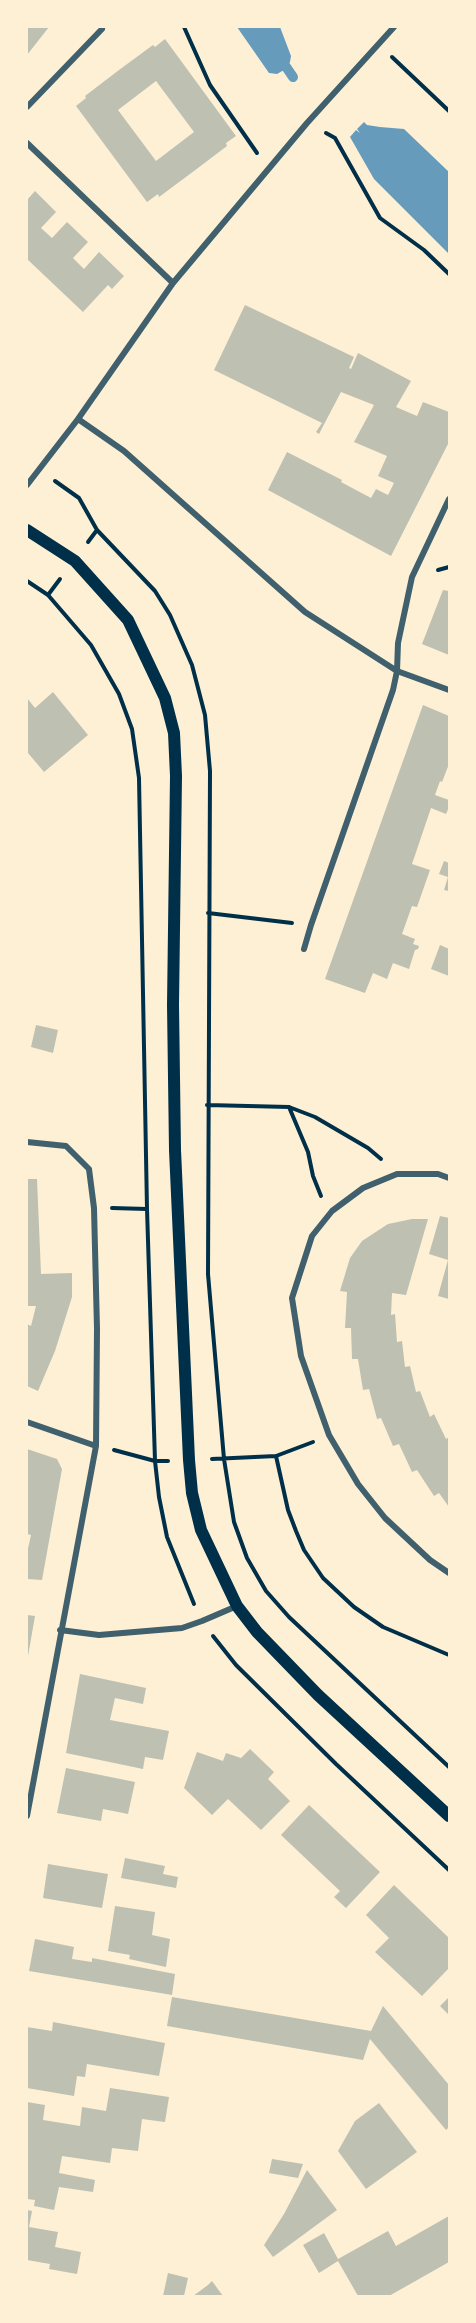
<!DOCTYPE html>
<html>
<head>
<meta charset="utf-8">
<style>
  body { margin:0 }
  #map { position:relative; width:476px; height:2323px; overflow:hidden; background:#fdf0d5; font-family:"Work Sans",sans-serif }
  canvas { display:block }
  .frame { position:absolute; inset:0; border:28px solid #fdf0d5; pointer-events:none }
</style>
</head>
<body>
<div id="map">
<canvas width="476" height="2323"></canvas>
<div class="frame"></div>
</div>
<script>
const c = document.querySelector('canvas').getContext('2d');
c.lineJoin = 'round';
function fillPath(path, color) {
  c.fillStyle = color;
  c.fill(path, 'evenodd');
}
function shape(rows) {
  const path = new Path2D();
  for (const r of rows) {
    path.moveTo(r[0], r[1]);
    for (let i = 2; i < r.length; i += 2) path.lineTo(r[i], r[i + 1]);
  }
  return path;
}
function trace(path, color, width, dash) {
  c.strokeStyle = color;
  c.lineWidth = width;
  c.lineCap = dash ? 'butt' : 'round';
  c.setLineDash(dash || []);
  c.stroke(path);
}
fillPath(shape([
  [237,27,280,27,291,56,290,62,284,70,277,74,269,73],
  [364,122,367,125,380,127,404,129,449,172,449,254,374,179,350,137,356,130,360,133,357,129]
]), '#669bbc');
trace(shape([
  [278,55,293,77]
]), '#669bbc', 10);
fillPath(shape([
  [27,27,49,27,27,55],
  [165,39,236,136,226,143,227,146,194,171,159,197,158,194,147,202,76,106,86,98,85,96,119,70,153,45,155,47],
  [156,81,194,132,156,161,118,110],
  [35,191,56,212,41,228,52,238,67,222,88,242,73,258,84,269,99,252,124,276,112,289,108,285,83,312,27,259,27,200],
  [245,305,354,357,349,368,351,369,358,353,411,381,396,407,417,416,423,402,449,412,449,442,391,556,268,490,287,452,342,480,341,482,371,498,376,489,388,495,394,483,378,476,387,456,354,442,374,405,341,392,319,434,316,432,322,423,214,370],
  [443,590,449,591,449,655,422,644],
  [53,692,88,735,44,772,28,753,27,754,27,698,35,708],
  [423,705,449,716,449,764,442,782,440,781,435,795,449,800,449,807,446,814,431,808,412,864,430,870,417,907,412,906,402,934,415,939,413,944,419,946,418,949,415,950,409,969,393,963,387,979,373,973,365,993,325,979],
  [444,861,449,863,449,891,444,890,448,877,439,874],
  [440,945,449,949,449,976,431,969],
  [36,1025,58,1030,53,1053,31,1047],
  [27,1179,37,1179,41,1274,72,1273,72,1297,55,1351,38,1391,27,1386,27,1324,31,1326,36,1306,27,1306],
  [440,1216,449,1218,449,1299,438,1296,448,1260,429,1254],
  [412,1219,428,1219,406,1295,392,1293,391,1315,395,1314,397,1342,402,1341,405,1367,410,1366,416,1392,420,1391,430,1417,434,1414,446,1439,449,1437,449,1507,439,1493,434,1496,417,1470,412,1472,399,1444,393,1446,381,1418,377,1419,369,1389,363,1390,358,1359,352,1359,351,1328,345,1328,347,1292,340,1291,350,1258,362,1241,388,1224],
  [27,1449,57,1459,62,1469,42,1580,27,1579,27,1553,31,1535,27,1534],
  [27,1615,35,1616,28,1656,27,1656],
  [80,1674,146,1688,143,1704,115,1698,110,1720,169,1731,163,1760,145,1757,143,1769,66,1753],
  [250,1749,274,1772,268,1779,290,1801,261,1830,228,1799,212,1815,184,1788,197,1752,223,1761,226,1753,241,1758],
  [66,1768,135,1782,128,1814,103,1809,101,1821,57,1813],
  [309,1805,380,1872,346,1908,334,1897,340,1891,281,1835],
  [125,1858,165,1866,163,1874,178,1877,176,1888,121,1878],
  [48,1864,108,1874,102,1908,43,1898],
  [394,1885,449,1938,449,1968,422,1996,375,1952,389,1938,366,1915],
  [115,1906,155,1912,152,1935,170,1939,166,1967,129,1959,130,1955,108,1951],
  [35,1939,74,1947,72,1959,92,1962,92,1958,175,1974,172,1995,29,1971],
  [172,1997,371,2031,383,2006,449,2085,449,2127,446,2130,370,2039,363,2060,167,2026],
  [449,1997,449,2015,440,2006],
  [53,2022,165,2043,159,2076,87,2064,85,2077,77,2076,74,2096,27,2088,27,2027,52,2031],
  [110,2088,169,2097,165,2122,142,2119,138,2151,112,2148,110,2163,62,2156,59,2173,95,2180,93,2192,59,2187,54,2210,34,2206,35,2200,27,2199,27,2102,45,2105,43,2120,80,2126,82,2107,106,2111],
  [379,2103,417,2152,366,2189,338,2151,355,2121],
  [272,2159,303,2164,298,2178,269,2173],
  [307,2170,337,2210,273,2257,264,2245,284,2214],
  [27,2210,32,2211,29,2227,58,2232,55,2247,81,2252,77,2274,49,2269,50,2264,27,2260],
  [449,2216,449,2262,389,2296,358,2296,338,2261,319,2273,303,2245,324,2233,338,2259,388,2231,396,2246],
  [168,2273,188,2278,184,2296,163,2296],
  [212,2281,223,2296,193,2296,208,2285]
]), '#bec0b2');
trace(shape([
  [184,27,210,85,257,153],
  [392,57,449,111],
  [326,133,335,138,380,218,424,250,449,274],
  [55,481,79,498,97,530,155,591,170,615,192,665,205,715,210,771,208,1274,224,1459,234,1522,247,1558,266,1591,289,1617,449,1767],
  [88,542,97,530],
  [438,570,449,567],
  [27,581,48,595,91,645,119,694,132,729,139,778,147,1209,155,1461,159,1497,167,1537,194,1604],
  [48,595,60,579],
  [208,913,292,923],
  [207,1105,289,1107,315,1117,368,1148,381,1159],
  [289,1107,308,1152,313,1176,321,1196],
  [112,1208,147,1209],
  [114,1450,155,1461,168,1461],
  [276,1456,288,1510,296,1531,304,1550,323,1578,354,1607,383,1627,449,1655],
  [212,1459,276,1456,313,1442],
  [213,1636,236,1665,336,1764,449,1870]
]), '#003049', 4);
trace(shape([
  [27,107,102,29],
  [27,143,173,283],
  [78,419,124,451,305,612,397,671,449,690],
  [27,485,78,419,173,283,307,123,394,27],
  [304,949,311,925,393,690,397,671,398,643,412,577,449,499],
  [27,1142,66,1146,89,1169,94,1208,97,1329,96,1446,27,1816],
  [449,1178,438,1174,397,1174,363,1188,332,1211,312,1236,292,1298,301,1356,329,1435,358,1484,385,1518,430,1560,449,1573],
  [27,1422,96,1446],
  [60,1630,99,1635,182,1628,202,1621,237,1606]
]), '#3f606c', 6);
trace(shape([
  [27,530,75,561,128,620,165,698,174,733,176,776,173,1005,175,1150,189,1460,192,1493,201,1530,237,1606,257,1632,318,1695,449,1816]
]), '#003049', 12);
</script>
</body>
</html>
